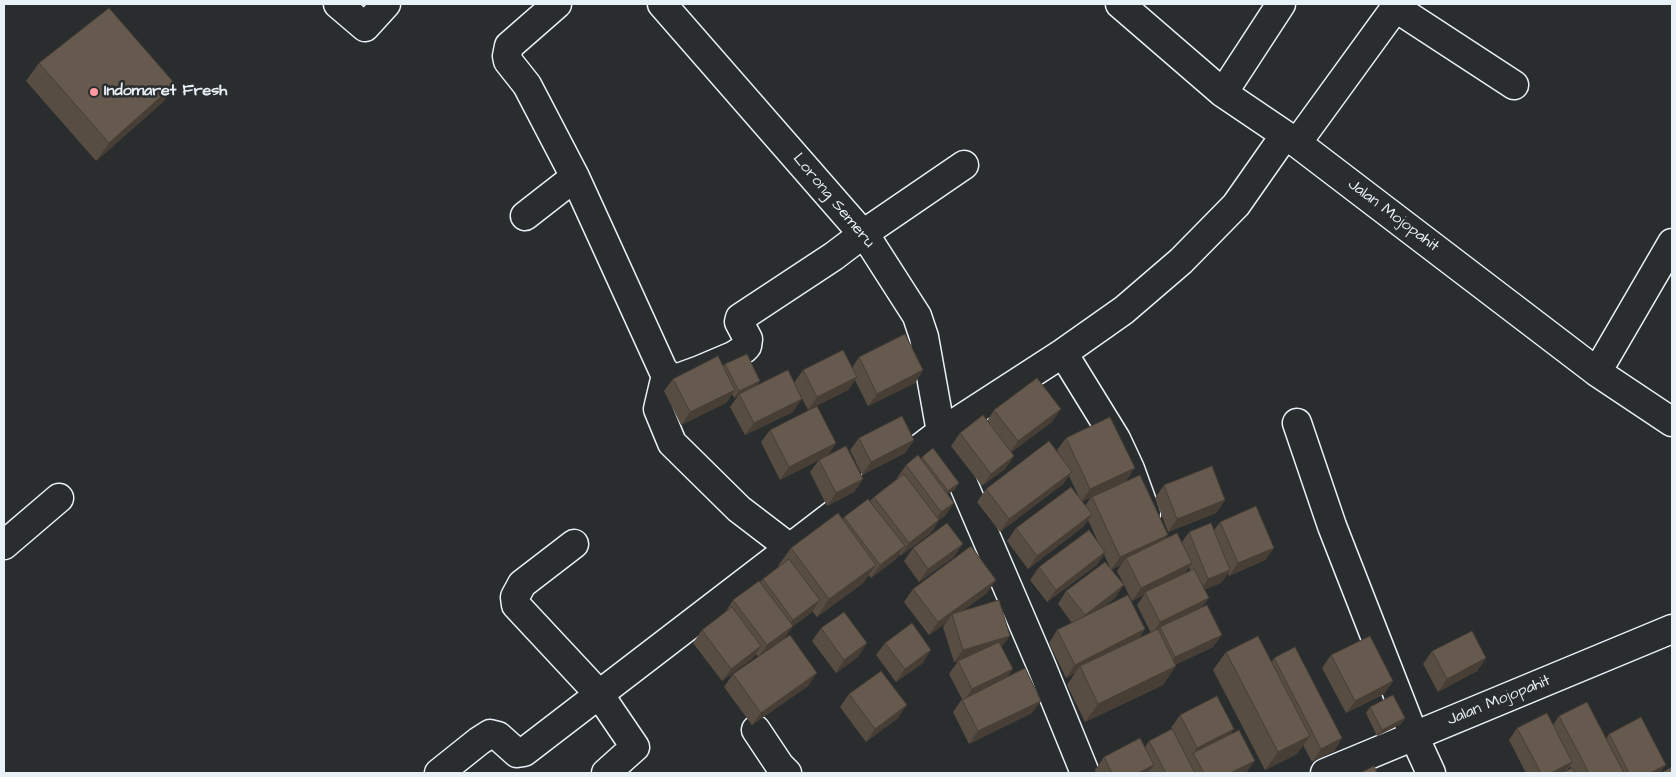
<!DOCTYPE html>
<html>
<head>
<meta charset="utf-8">
<style>
  body { margin:0 }
  #map { position:relative; width:1676px; height:777px; overflow:hidden; background:#2a2d2e; font-family:"Architects Daughter",sans-serif }
  canvas { display:block }
  .frame { position:absolute; inset:0; border:5px solid #e8f1f8; pointer-events:none }
</style>
</head>
<body>
<div id="map">
<canvas width="1676" height="777"></canvas>
<div class="frame"></div>
</div>
<script>
const c = document.querySelector('canvas').getContext('2d');
c.lineJoin = 'round';
function shape(rows) {
  const path = new Path2D();
  for (const r of rows) {
    path.moveTo(r[0], r[1]);
    for (let i = 2; i < r.length; i += 2) path.lineTo(r[i], r[i + 1]);
  }
  return path;
}
function trace(path, color, width, dash) {
  c.strokeStyle = color;
  c.lineWidth = width;
  c.lineCap = dash ? 'butt' : 'round';
  c.setLineDash(dash || []);
  c.stroke(path);
}
function fillPath(path, color) {
  c.fillStyle = color;
  c.fill(path, 'evenodd');
}
function drawText(font, color, halo, rows, align = 'center') {
  c.font = font + ' "Architects Daughter",sans-serif';
  c.lineWidth = 5;
  c.setLineDash([]);
  c.textBaseline = 'middle';
  c.strokeStyle = halo;
  c.fillStyle = color;
  for (const [text, x, y, turn = 0] of rows) {
    c.save();
    c.translate(x, y);
    c.rotate((+turn || 0) * Math.PI / 180);
    c.textAlign = isNaN(turn) ? turn : align;
    if (halo) c.strokeText(text, 0, 0);
    c.fillText(text, 0, 0);
    c.restore();
  }
}
const minor = shape([
  [338,4,365,27,386,4],
  [557,4,509,46,507,56,508,61,527,85,575,177,663,370,670,377,678,378,700,370,733,356,744,349,747,346,748,339,739,322,740,318,834,256,863,234,964,165],
  [662,4,869,241,917,316,924,337,941,432,1041,665,1085,773],
  [1120,4,1223,93,1297,143,1597,372,1672,422],
  [1396,8,1514,85],
  [1223,93,1281,4],
  [1297,143,1398,4],
  [525,216,575,177],
  [1063,353,1116,439,1130,469,1146,513],
  [1597,372,1672,243],
  [666,375,658,409,672,443,739,509,790,548],
  [1297,423,1332,526,1414,736,1431,773],
  [574,544,522,584,515,597,516,605,599,694,635,747,606,773],
  [4,545,59,498],
  [756,730,780,766,787,773],
  [439,773,479,741,490,734,498,736,517,753,524,752,941,432,1063,353,1124,310,1181,261,1236,205,1285,135],
  [1325,773,1672,629]
]);
trace(minor, '#e8f1f8', 31);
trace(minor, '#2a2d2e', 28);
fillPath(shape([
  [39,63,175,84,163,102,96,161,26,81],
  [859,357,923,370,915,383,868,406,855,380,848,390,808,410,794,383,803,370,852,368],
  [725,364,757,385,793,412,745,435,730,407,738,396,734,398,732,394,726,403,681,425,664,391,673,379,723,366],
  [994,410,1052,422,1011,452,1014,456,1005,469,982,486,951,446,960,433,987,421],
  [770,430,836,443,828,455,863,479,854,492,827,506,810,472,819,460,780,480,761,442],
  [859,438,914,440,905,453,862,475,850,450],
  [1066,438,1127,481,1166,538,1182,542,1189,532,1214,530,1220,522,1274,548,1265,560,1229,576,1228,573,1221,583,1205,589,1203,606,1213,647,1175,665,1163,685,1085,722,1067,685,1075,673,1066,678,1049,643,1057,630,1072,623,1058,604,1066,591,1110,568,1104,554,1097,565,1047,602,1030,580,1039,567,1099,544,1088,520,1083,527,1028,569,1007,541,1016,528,1080,499,1069,476,1063,484,1000,532,977,502,986,489,1059,456,1057,450],
  [1091,497,1085,506,1082,502],
  [1121,565,1117,571,1132,601,1144,595,1137,605,1151,633,1139,638,1145,629,1102,608,1115,598,1112,569],
  [1189,567,1190,571,1184,574],
  [922,457,959,483,955,489,948,494,946,515,939,520,931,533,900,556,899,554,896,559,871,578,869,575,863,583,817,617,812,611,811,613,793,626,784,639,808,686,752,725,724,687,733,674,758,657,756,654,752,659,722,681,693,643,702,630,725,613,733,600,760,582,763,579,779,567,778,566,791,548,843,519,844,517,870,501,874,497,897,479,897,478,906,465,921,459],
  [1164,485,1225,500,1216,513,1168,532,1155,498],
  [913,548,954,557,919,582,904,561],
  [996,580,987,593,962,611,1002,647,1008,677,1032,713,969,744,953,712,962,699,949,674,958,661,960,661,954,662,943,627,946,623,929,635,904,602,913,589],
  [821,628,859,656,836,673,812,641],
  [885,643,923,663,896,682,876,655],
  [1432,651,1486,658,1477,671,1438,692,1423,664],
  [1226,652,1272,662,1274,658,1342,738,1334,751,1312,762,1303,745,1297,754,1265,770,1213,670],
  [1331,655,1393,681,1384,694,1346,713,1322,668],
  [849,694,898,718,866,742,840,707],
  [1370,707,1405,718,1401,724,1377,736,1366,713],
  [1180,715,1234,729,1230,734,1246,773,1150,773,1149,772,1148,773,1096,773,1095,770,1104,757,1145,747,1149,741,1172,729,1171,728],
  [1559,716,1606,739,1609,734,1660,773,1526,773,1509,740,1517,728,1553,725],
  [1570,766,1571,769,1566,772]
]), '#584d42');
fillPath(shape([
  [175,84,163,102,96,161,109,143],
  [923,370,915,383,868,406,877,394],
  [857,377,848,390,808,410,817,397],
  [760,381,756,387,739,394,738,396,734,398,739,391],
  [735,390,726,403,681,425,690,412],
  [802,399,793,412,745,435,754,423],
  [1061,409,1052,422,1009,454,1018,441],
  [914,440,905,453,862,475,871,462],
  [836,443,827,456,780,480,789,467],
  [1014,456,1005,469,982,486,991,474],
  [1135,468,1126,481,1081,502,1090,489],
  [1072,472,1063,484,1000,532,1009,519],
  [863,479,854,492,827,506,836,493],
  [959,483,955,489,943,498,948,491],
  [1225,500,1216,513,1168,532,1177,519],
  [954,503,946,515,932,525,941,512],
  [1092,514,1083,527,1028,569,1037,556],
  [939,520,931,533,900,556,909,543],
  [1168,535,1159,548,1126,558,1121,565,1111,570,1120,557],
  [963,544,954,557,919,582,928,569],
  [905,546,896,559,871,578,880,565],
  [1274,548,1265,560,1229,576,1238,563],
  [1105,552,1097,565,1047,602,1056,590],
  [1192,563,1183,575,1145,592,1144,595,1132,601,1141,588],
  [876,565,863,583,817,617,829,599],
  [1230,570,1221,583,1199,592,1208,579],
  [996,580,987,593,953,618,952,614,946,623,929,635,938,622],
  [1124,585,1115,598,1076,628,1085,615],
  [1209,598,1200,610,1160,627,1157,632,1152,635,1160,622],
  [820,600,811,613,793,626,784,639,758,658,767,645,784,632,793,620],
  [1145,629,1137,642,1080,666,1075,673,1066,678,1075,665],
  [1222,635,1213,647,1166,669,1175,657],
  [1010,636,1001,648,954,662,963,650],
  [867,643,859,656,836,673,844,660],
  [761,646,752,659,722,681,731,669],
  [931,650,923,663,896,682,905,669],
  [1486,658,1477,671,1438,692,1447,679],
  [1176,666,1163,685,1085,722,1098,704],
  [1013,669,1004,682,963,702,972,689],
  [817,673,808,686,752,725,761,713],
  [1393,681,1384,694,1346,713,1355,701],
  [1041,701,1032,713,969,744,978,731],
  [907,705,898,718,866,742,875,729],
  [1405,718,1401,724,1377,736,1382,730],
  [1234,729,1225,741,1193,753,1188,760,1197,748],
  [1310,736,1297,754,1265,770,1278,752],
  [1342,738,1334,751,1312,762,1321,749],
  [1255,761,1246,773,1230,773],
  [1572,762,1564,773,1551,773],
  [1154,765,1148,773,1138,773],
  [1666,765,1660,773,1650,773]
]), '#473e36');
const building = shape([
  [109,8,175,84,109,143,39,63,109,8],
  [905,334,923,370,877,394,859,357,905,334],
  [843,350,857,377,817,397,803,370,843,350],
  [747,354,760,381,739,391,725,364,747,354],
  [718,356,735,390,690,412,673,379,718,356],
  [788,370,802,399,754,423,739,394,788,370],
  [1037,378,1061,409,1018,441,994,410,1037,378],
  [817,406,836,443,789,467,770,430,817,406],
  [983,415,1014,456,991,474,960,433,983,415],
  [902,416,914,440,871,462,859,438,902,416],
  [1110,417,1135,468,1090,489,1066,438,1110,417],
  [1049,441,1072,472,1009,519,986,489,1049,441],
  [846,446,863,479,836,493,819,460,846,446],
  [933,448,959,483,948,491,922,457,933,448],
  [918,455,954,503,941,512,906,465,918,455],
  [1212,466,1225,500,1177,519,1164,485,1212,466],
  [904,474,939,520,909,543,874,497,904,474],
  [1140,475,1168,535,1120,557,1092,497,1140,475],
  [1071,487,1092,514,1037,556,1016,528,1071,487],
  [868,499,905,546,880,565,844,517,868,499],
  [1256,506,1274,548,1238,563,1220,522,1256,506],
  [838,513,876,565,829,599,791,548,838,513],
  [947,523,963,544,928,569,913,548,947,523],
  [1211,523,1230,570,1208,579,1189,532,1211,523],
  [1089,530,1105,552,1056,590,1039,567,1089,530],
  [1177,533,1192,563,1141,588,1126,558,1177,533],
  [971,546,996,580,938,622,913,589,971,546],
  [789,559,820,600,793,620,763,579,789,559],
  [1105,562,1124,585,1085,615,1066,591,1105,562],
  [1194,569,1209,598,1160,622,1145,592,1194,569],
  [759,581,793,626,767,645,733,600,759,581],
  [1128,595,1145,629,1075,665,1057,630,1128,595],
  [999,600,1010,636,963,650,952,614,999,600],
  [1207,605,1222,635,1175,657,1160,627,1207,605],
  [732,607,761,646,731,669,702,630,732,607],
  [844,612,867,643,844,660,821,628,844,612],
  [912,623,931,650,905,669,885,643,912,623],
  [1158,629,1176,666,1098,704,1080,666,1158,629],
  [1472,631,1486,658,1447,679,1432,651,1472,631],
  [790,635,817,673,761,713,733,674,790,635],
  [1258,636,1310,736,1278,752,1226,652,1258,636],
  [1370,636,1393,681,1355,701,1331,655,1370,636],
  [999,642,1013,669,972,689,958,661,999,642],
  [1295,647,1342,738,1321,749,1274,658,1295,647],
  [1025,668,1041,701,978,731,962,700,1025,668],
  [881,671,907,705,875,729,849,694,881,671],
  [1393,695,1405,718,1382,730,1370,707,1393,695],
  [1217,696,1234,729,1197,748,1180,715,1217,696],
  [1587,702,1624,773,1589,773,1559,716,1587,702],
  [1547,713,1572,762,1551,773,1541,773,1517,728,1547,713],
  [1641,717,1666,765,1650,773,1629,773,1609,734,1641,717],
  [1172,729,1195,773,1166,773,1149,741,1172,729],
  [1239,730,1255,761,1230,773,1204,773,1193,753,1239,730],
  [1140,738,1154,765,1138,773,1112,773,1104,757,1140,738],
  [1374,766,1377,773,1360,773,1374,766],
  [1672,767,1672,773,1661,773,1672,767],
  [1572,768,1575,773,1562,773,1572,768]
]);
fillPath(building, '#66594d');
trace(building, '#473e36', 1);
for (const [x, y, r, color] of [
  [94,92,5,"#ff9aa2"]
]) {
  const dot = new Path2D();
  dot.arc(x, y, r, 0, 2 * Math.PI);
  c.fillStyle = color;
  c.fill(dot);
  trace(dot, '#2a2d2e', 2);
}
drawText('bold 16px', '#e8f1f8', '#2a2d2e', [
  ["Indomaret Fresh",104,92]
], 'left');
drawText('16px', '#e8f1f8', '#2a2d2e', [
  ["Lorong Semeru",833,201,50],
  ["Jalan Mojopahit",1393,216,37],
  ["Jalan Mojopahit",1499,701,-22]
]);
</script>
</body>
</html>
